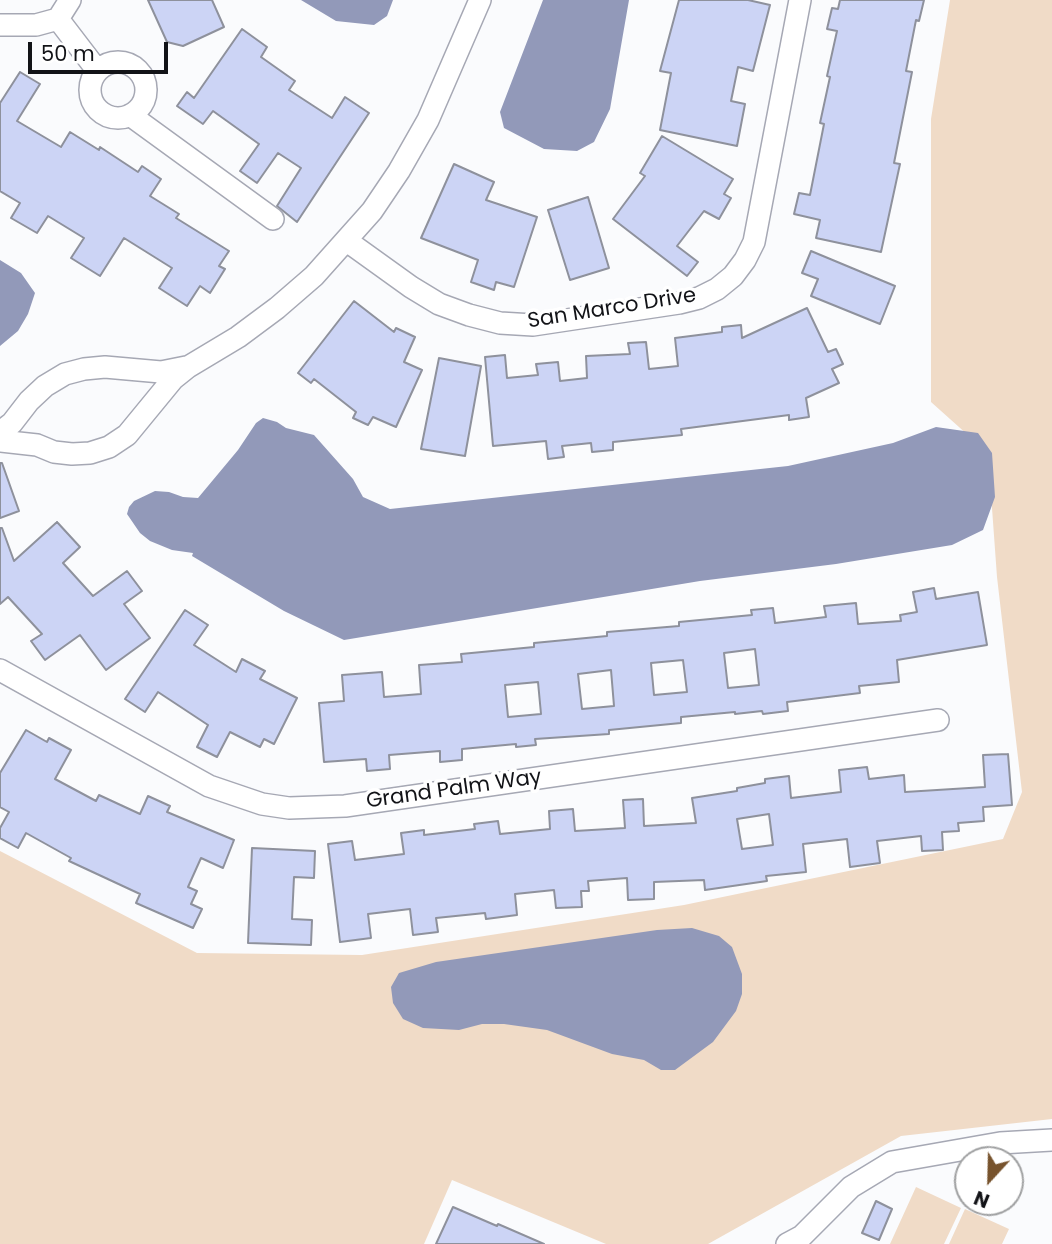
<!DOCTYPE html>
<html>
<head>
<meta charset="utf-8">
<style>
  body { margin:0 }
  #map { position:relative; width:1052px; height:1244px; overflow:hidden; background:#fafbfd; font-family:Poppins,sans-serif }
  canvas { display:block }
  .north { position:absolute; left:954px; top:1146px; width:70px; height:70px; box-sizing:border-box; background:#fff; border:2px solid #a0a1a2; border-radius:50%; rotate:202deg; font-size:19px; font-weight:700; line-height:28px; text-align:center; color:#121317 }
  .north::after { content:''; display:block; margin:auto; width:24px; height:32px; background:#77532d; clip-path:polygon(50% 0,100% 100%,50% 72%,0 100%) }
  .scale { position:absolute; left:28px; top:42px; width:140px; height:32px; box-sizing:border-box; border:4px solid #121317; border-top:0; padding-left:9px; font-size:21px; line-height:24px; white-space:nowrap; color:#121317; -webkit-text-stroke:5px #fff; paint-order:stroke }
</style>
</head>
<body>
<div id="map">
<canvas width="1052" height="1244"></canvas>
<div class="north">N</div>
<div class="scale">50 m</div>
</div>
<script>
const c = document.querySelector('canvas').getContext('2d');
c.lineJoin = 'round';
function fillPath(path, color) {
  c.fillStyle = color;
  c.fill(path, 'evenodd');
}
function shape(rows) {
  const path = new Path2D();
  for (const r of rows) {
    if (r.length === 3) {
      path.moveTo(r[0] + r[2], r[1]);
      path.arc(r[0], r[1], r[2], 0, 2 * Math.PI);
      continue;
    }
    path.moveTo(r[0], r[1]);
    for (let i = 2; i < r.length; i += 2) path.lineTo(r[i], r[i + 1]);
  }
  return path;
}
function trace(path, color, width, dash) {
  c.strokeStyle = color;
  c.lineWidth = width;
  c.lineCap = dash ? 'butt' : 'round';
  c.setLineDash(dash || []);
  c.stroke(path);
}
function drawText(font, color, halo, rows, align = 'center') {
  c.font = font + ' Poppins,sans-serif';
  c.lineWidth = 7;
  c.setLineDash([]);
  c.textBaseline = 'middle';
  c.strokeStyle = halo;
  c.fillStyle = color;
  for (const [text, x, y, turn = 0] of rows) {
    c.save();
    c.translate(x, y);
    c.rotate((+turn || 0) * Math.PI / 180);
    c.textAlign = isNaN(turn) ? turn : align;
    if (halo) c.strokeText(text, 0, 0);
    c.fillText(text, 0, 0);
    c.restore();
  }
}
fillPath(shape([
  [950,0,1052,0,1052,1119,901,1136,708,1244,606,1244,452,1180,424,1244,0,1244,0,851,197,953,362,955,684,905,1003,839,1022,792,997,577,988,453,931,402,931,119],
  [916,1187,961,1208,944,1244,890,1244],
  [965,1209,1009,1229,1002,1244,949,1244]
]), '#f0dbc7');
fillPath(shape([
  [301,0,393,0,387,16,374,25,336,21],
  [543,0,629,0,610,109,594,142,577,151,544,149,504,128,500,112],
  [0,260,21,273,35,293,28,314,18,331,0,346],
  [263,418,277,422,286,428,314,435,353,479,363,497,390,509,788,466,893,443,936,427,978,433,992,453,995,497,983,530,952,545,836,564,700,581,344,640,284,611,192,556,193,553,172,550,150,541,140,533,127,514,129,507,134,501,155,491,169,492,183,497,198,498,238,450,256,423],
  [692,928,719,936,732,947,742,974,742,994,736,1011,713,1042,675,1070,661,1070,644,1060,612,1054,547,1030,504,1024,482,1024,459,1030,423,1028,403,1019,393,1003,391,987,399,973,436,962,657,930]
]), '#9299b9');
const building = shape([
  [148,0,212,0,224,27,183,46,167,42,148,0],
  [679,0,748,0,770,5,753,71,738,67,731,101,745,104,737,146,660,130,671,73,660,71,679,0],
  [840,0,924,0,919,21,916,20,906,71,912,72,894,163,900,164,881,252,816,238,820,220,794,214,799,193,810,195,824,124,820,123,830,77,827,76,837,31,827,29,832,8,838,9,840,0],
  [242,29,267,47,261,57,295,81,289,90,332,118,345,97,369,113,297,222,277,206,301,168,278,153,257,183,240,171,259,144,213,111,203,124,177,106,187,92,194,98,242,29],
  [20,72,40,84,17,121,61,147,70,132,99,150,100,147,138,172,142,166,161,179,150,196,179,214,176,218,229,251,219,266,225,269,210,293,200,286,187,306,159,288,172,268,124,238,100,276,71,258,84,238,48,216,37,233,11,218,20,203,0,191,0,103,20,72],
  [662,136,733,179,724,194,731,198,719,219,704,211,677,246,698,262,687,276,613,219,645,176,640,173,662,136],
  [454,164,494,182,486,200,537,217,514,287,496,282,494,290,471,282,478,260,421,238,454,164],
  [588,197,609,268,570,280,548,210,588,197],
  [811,251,895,286,880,324,811,296,818,279,802,273,811,251],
  [354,301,394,332,396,328,415,337,404,362,422,370,396,427,373,417,368,425,353,418,356,412,314,379,311,383,298,373,354,301],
  [807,308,828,352,836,349,843,364,832,369,839,383,806,398,809,417,789,420,789,415,681,429,682,435,613,442,613,450,592,452,591,443,562,446,564,457,548,459,546,441,493,446,485,357,505,355,507,378,538,375,536,364,558,362,560,381,587,378,586,356,630,354,628,343,646,342,649,369,678,366,675,338,722,332,722,327,741,325,742,338,807,308],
  [439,358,481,366,465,456,421,449,439,358],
  [0,463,2,463,19,511,0,518,0,463],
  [57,522,80,547,63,563,93,596,127,571,142,591,124,604,150,638,106,670,80,635,45,660,31,641,42,634,8,597,0,604,0,528,2,528,14,561,57,522],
  [934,588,936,599,978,592,987,645,897,660,899,682,859,686,860,693,787,702,788,711,763,714,762,711,735,714,735,712,681,717,681,723,609,730,609,734,535,739,536,745,516,747,516,744,462,749,462,760,440,762,440,751,389,755,390,769,367,771,366,759,324,762,319,703,344,701,342,675,382,672,384,697,421,694,419,665,462,662,461,654,534,647,534,643,607,636,607,632,679,626,679,622,752,615,751,610,773,608,775,623,826,617,824,606,856,603,858,624,901,621,900,615,917,612,913,592,934,588],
  [755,649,759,685,728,688,724,653,755,649],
  [683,660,687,692,654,695,651,663,683,660],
  [611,670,614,706,582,709,578,674,611,670],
  [538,682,541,714,508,717,505,685,538,682],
  [185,610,208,625,194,645,236,672,242,659,265,671,260,679,297,698,274,744,264,739,260,747,230,732,217,757,197,747,208,725,158,692,145,712,125,699,185,610],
  [26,730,47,742,49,738,71,750,55,779,96,801,99,795,140,814,148,796,170,806,167,812,234,840,223,868,201,858,188,887,197,891,191,904,202,909,193,928,136,903,140,894,69,861,71,858,26,833,18,848,0,838,0,828,9,812,0,807,0,773,26,730],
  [1008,754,1012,805,983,807,984,821,958,823,959,831,942,832,943,850,922,851,921,836,877,841,880,863,850,867,847,839,803,844,806,872,766,876,767,881,705,890,704,880,654,882,654,899,628,900,627,878,588,881,589,891,581,891,582,907,556,908,554,890,515,894,517,915,486,919,485,913,436,918,438,932,413,935,410,909,368,914,371,938,340,942,328,844,352,841,355,860,404,854,401,833,424,830,424,835,475,829,474,824,498,821,500,834,550,829,549,811,573,809,575,831,625,828,623,800,643,799,644,826,696,823,692,798,737,791,737,788,765,783,765,779,789,776,791,798,841,792,839,770,867,767,869,779,904,775,905,792,985,787,983,755,1008,754],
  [769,814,773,845,742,849,737,819,769,814],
  [252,848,315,851,314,878,294,877,292,919,312,920,311,945,248,943,252,848],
  [876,1201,892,1209,879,1240,862,1233,876,1201],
  [453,1207,497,1226,498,1224,544,1244,436,1244,453,1207]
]);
fillPath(building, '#ccd4f5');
trace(building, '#8e919c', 2);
const minor = shape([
  [58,19,97,70],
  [0,25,36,25,58,19,70,0],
  [118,90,28],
  [130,115,273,219],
  [347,241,411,287,439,304,469,315,500,323,533,325,679,303,699,298,717,289,733,276,745,260,754,242,800,0],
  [0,432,12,423,29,401,45,386,65,374,84,369,105,367,161,372,186,367],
  [0,441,37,445,54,452,72,454,90,453,109,447,127,435,173,379,188,367,238,337,277,308,314,276,372,211,399,171,428,120,480,0],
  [0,670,209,786,262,804,289,808,345,806,938,720],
  [787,1244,802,1236,851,1187,892,1162,1000,1143,1052,1140]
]);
trace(minor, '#a6a8b4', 24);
trace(minor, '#fff', 21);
drawText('21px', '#121317', '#fff', [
  ["San Marco Drive",612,309,-9],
  ["Grand Palm Way",454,790,-8]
]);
</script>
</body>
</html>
